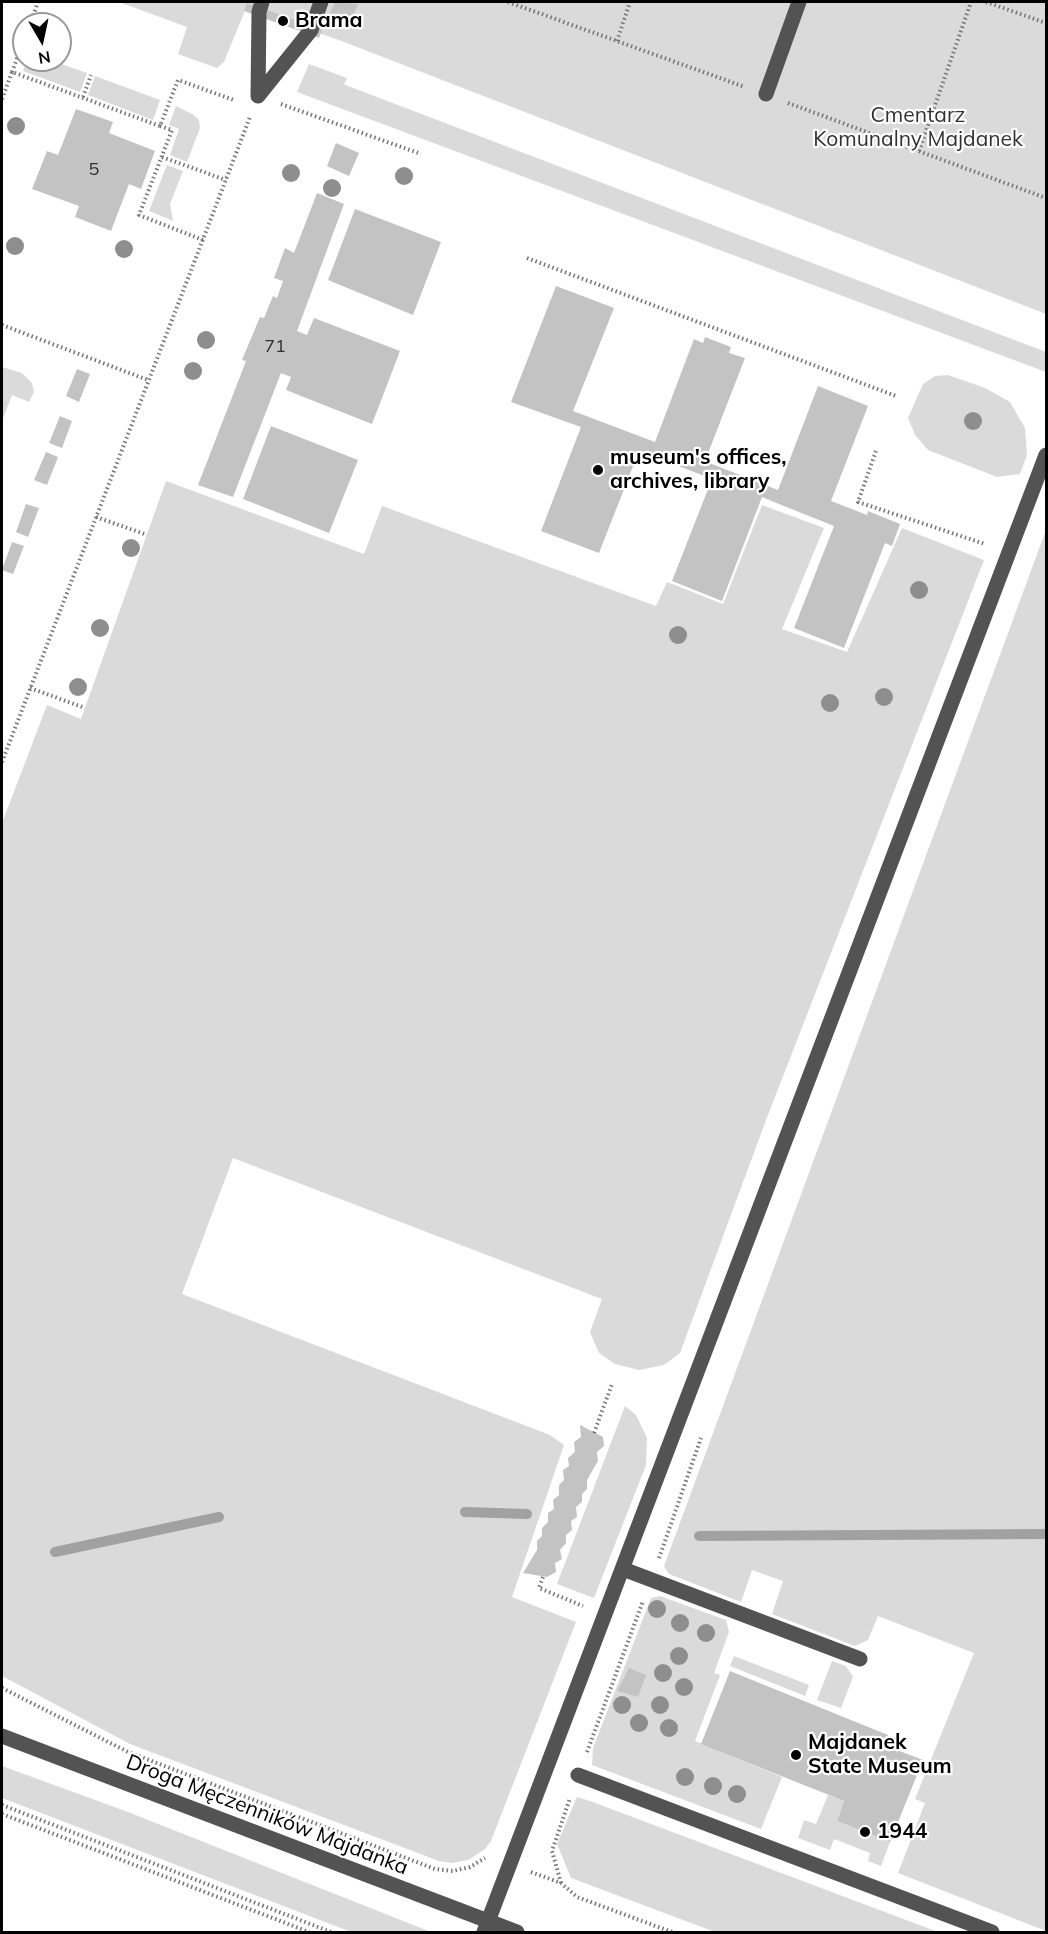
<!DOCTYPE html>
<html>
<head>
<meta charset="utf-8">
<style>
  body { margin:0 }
  #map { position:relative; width:1048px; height:1934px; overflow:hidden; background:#fff; font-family:Mulish,sans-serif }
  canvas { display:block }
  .frame { position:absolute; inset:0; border:3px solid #000; pointer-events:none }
  .north { position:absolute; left:12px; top:12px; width:60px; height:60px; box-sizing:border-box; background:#fff; border:2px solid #999; border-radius:50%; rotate:171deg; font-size:16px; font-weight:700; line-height:24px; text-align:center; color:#000 }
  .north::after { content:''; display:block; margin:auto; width:21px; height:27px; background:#000; clip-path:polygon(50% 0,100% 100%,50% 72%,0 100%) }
</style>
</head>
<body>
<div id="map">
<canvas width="1048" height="1934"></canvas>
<div class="frame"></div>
<div class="north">N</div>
</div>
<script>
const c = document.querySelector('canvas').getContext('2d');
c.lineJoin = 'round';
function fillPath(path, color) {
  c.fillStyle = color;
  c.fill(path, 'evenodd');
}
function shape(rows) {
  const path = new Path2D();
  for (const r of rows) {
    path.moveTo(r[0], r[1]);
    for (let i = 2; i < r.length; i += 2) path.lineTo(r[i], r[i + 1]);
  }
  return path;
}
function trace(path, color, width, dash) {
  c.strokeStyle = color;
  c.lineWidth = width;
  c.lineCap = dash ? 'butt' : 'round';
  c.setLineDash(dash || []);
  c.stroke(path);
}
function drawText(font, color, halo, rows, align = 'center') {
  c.font = font + ' Mulish,sans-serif';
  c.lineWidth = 4.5;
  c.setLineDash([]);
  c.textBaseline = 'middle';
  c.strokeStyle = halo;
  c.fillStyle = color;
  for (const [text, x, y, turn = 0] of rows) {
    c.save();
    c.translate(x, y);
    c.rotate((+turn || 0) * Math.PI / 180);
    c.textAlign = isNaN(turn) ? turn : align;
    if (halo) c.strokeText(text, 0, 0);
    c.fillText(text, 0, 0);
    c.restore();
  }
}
fillPath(shape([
  [119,2,1046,2,1046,314,339,40,246,8,224,62,217,68,178,54,187,27],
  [40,60,50,60,87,73,80,92,23,71,27,61,38,66],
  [309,64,347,78,344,84,348,86,1046,352,1046,372,297,92],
  [95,76,160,100,153,120,88,95],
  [176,106,194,115,199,120,200,128,187,162,170,155,179,129,169,125],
  [167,165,183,171,170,204,173,221,149,211],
  [2,367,22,373,32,383,34,392,29,402,12,395,2,421],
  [948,375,985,388,1010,402,1025,428,1027,455,1020,474,997,477,928,450,915,435,908,418,923,384,935,376],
  [166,481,364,554,382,506,656,606,667,582,723,604,762,505,824,528,782,629,847,652,902,528,984,560,766,1120,680,1353,664,1365,639,1370,615,1364,599,1353,590,1332,602,1299,233,1158,182,1294,550,1435,564,1445,512,1597,576,1622,491,1841,485,1849,468,1860,452,1863,439,1861,130,1744,2,1676,2,823,47,705,81,719],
  [1046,530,1046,1931,898,1873,925,1803,915,1799,974,1653,878,1616,868,1640,855,1646,772,1614,783,1581,752,1570,741,1602,669,1574,664,1566],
  [625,1406,636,1415,647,1438,646,1465,594,1598,557,1584],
  [660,1596,726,1620,729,1632,714,1673,720,1675,695,1741,782,1777,761,1829,592,1765,593,1748,651,1598],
  [734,1656,809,1685,805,1696,730,1666],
  [832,1661,846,1666,853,1677,841,1708,817,1700],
  [2,1766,128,1812,431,1932,351,1932,2,1798],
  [828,1795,844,1801,837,1821,890,1842,881,1866,868,1861,870,1853,834,1839,830,1850,798,1838,804,1820,816,1824],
  [577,1797,590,1801,938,1932,715,1932,571,1878,557,1844]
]), '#dadada');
trace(shape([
  [465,1512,527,1514],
  [699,1536,1046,1534],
  [55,1552,219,1517]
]), '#a1a1a1', 10);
fillPath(shape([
  [335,2,358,4,350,24,329,15],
  [247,3,322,30,319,38,244,11],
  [76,109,113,122,109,133,155,151,141,189,129,184,111,231,75,217,79,206,32,189,47,151,58,155],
  [336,143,359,153,349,176,327,166],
  [317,193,344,204,297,331,307,335,314,318,400,351,372,424,286,390,291,377,281,373,233,497,198,485,246,361,242,360,260,317,264,318,273,296,277,298,283,281,274,278,285,248,294,253],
  [355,209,441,242,413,315,328,280],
  [556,286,614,308,573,411,655,442,694,339,703,343,705,337,731,347,729,353,745,358,705,461,717,466,778,490,818,386,868,406,831,501,867,515,868,511,900,524,892,546,885,543,844,648,794,628,834,526,774,502,762,497,722,601,672,581,712,479,650,455,639,451,599,553,541,531,581,427,511,402],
  [77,369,90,374,79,402,66,396],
  [60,416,72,421,62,448,49,443],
  [271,426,358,460,329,533,243,499],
  [46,452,58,457,47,485,34,480],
  [26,504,39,508,28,537,16,532],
  [12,542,24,546,13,574,2,570],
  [580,1425,603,1437,604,1446,597,1452,598,1461,587,1480,587,1489,582,1494,582,1502,576,1507,577,1517,571,1521,572,1530,566,1535,566,1543,560,1550,562,1559,555,1563,556,1572,547,1577,523,1573,537,1550,537,1541,542,1536,542,1528,548,1522,548,1513,554,1509,553,1500,559,1495,559,1485,564,1480,563,1470,569,1466,568,1458,575,1452,574,1442,581,1437],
  [629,1668,646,1675,638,1697,617,1691],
  [730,1671,888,1735,884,1745,923,1760,890,1842,837,1821,844,1801,701,1744]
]), '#c3c3c3');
trace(shape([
  [508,2,745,87],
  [986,2,1046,23],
  [30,24,38,2],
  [617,41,630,2],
  [12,72,24,39],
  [83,97,91,75],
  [2,99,12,72,160,126,178,80,234,100],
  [788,103,1046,198],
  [281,104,421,154],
  [160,126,172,130,139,215,203,240],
  [919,151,971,2],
  [162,157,226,180],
  [527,258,896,396],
  [2,325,148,380],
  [876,451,858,502,985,544],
  [96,517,147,535],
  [30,688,85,708],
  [2,762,250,117],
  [594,1433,612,1384],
  [659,1558,701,1438],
  [543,1577,539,1588,583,1606],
  [2,1688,128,1752,435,1869,453,1871,470,1867,485,1858],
  [587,1752,643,1601],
  [2,1805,331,1932],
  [2,1814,309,1932],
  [531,1872,561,1883,577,1897,672,1932],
  [561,1883,552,1851,570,1798]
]), '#757575', 4, [1.5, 3]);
trace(shape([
  [766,94,799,2],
  [258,96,311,30,321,2],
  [258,96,259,12,262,2],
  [623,1569,860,1659],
  [2,1736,517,1932],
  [578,1775,992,1932],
  [484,1932,1046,455]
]), '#535353', 15);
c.fillStyle = '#8e8e8e';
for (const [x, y] of [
  [16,126],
  [291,173],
  [404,176],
  [332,188],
  [15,246],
  [124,249],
  [206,340],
  [193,371],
  [973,421],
  [131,548],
  [919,590],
  [100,628],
  [678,635],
  [78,687],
  [884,697],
  [830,703],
  [657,1609],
  [680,1623],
  [706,1633],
  [679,1656],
  [663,1673],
  [684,1687],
  [622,1705],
  [660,1705],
  [639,1723],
  [669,1728],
  [685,1777],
  [713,1786],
  [737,1794]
]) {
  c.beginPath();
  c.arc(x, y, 9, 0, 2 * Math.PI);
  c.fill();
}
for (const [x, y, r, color] of [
  [283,21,6,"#000"],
  [598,470,6,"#000"],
  [796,1755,6,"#000"],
  [865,1832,6,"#000"]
]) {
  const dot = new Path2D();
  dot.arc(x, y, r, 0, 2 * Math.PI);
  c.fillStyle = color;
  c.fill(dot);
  trace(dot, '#fff', 2);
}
drawText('18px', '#313131', null, [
  ["5",94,170],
  ["71",275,347]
]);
drawText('bold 21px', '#000', '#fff', [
  ["Brama",295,21],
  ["museum's offices,",610,458],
  ["archives, library",610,482],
  ["Majdanek",808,1743],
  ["State Museum",808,1767],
  ["1944",877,1832]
], 'left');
drawText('21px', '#313131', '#fff', [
  ["Cmentarz",918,116],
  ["Komunalny Majdanek",918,140]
]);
drawText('21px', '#000', '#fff', [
  ["Droga Męczenników Majdanka",267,1815,21]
]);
</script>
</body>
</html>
